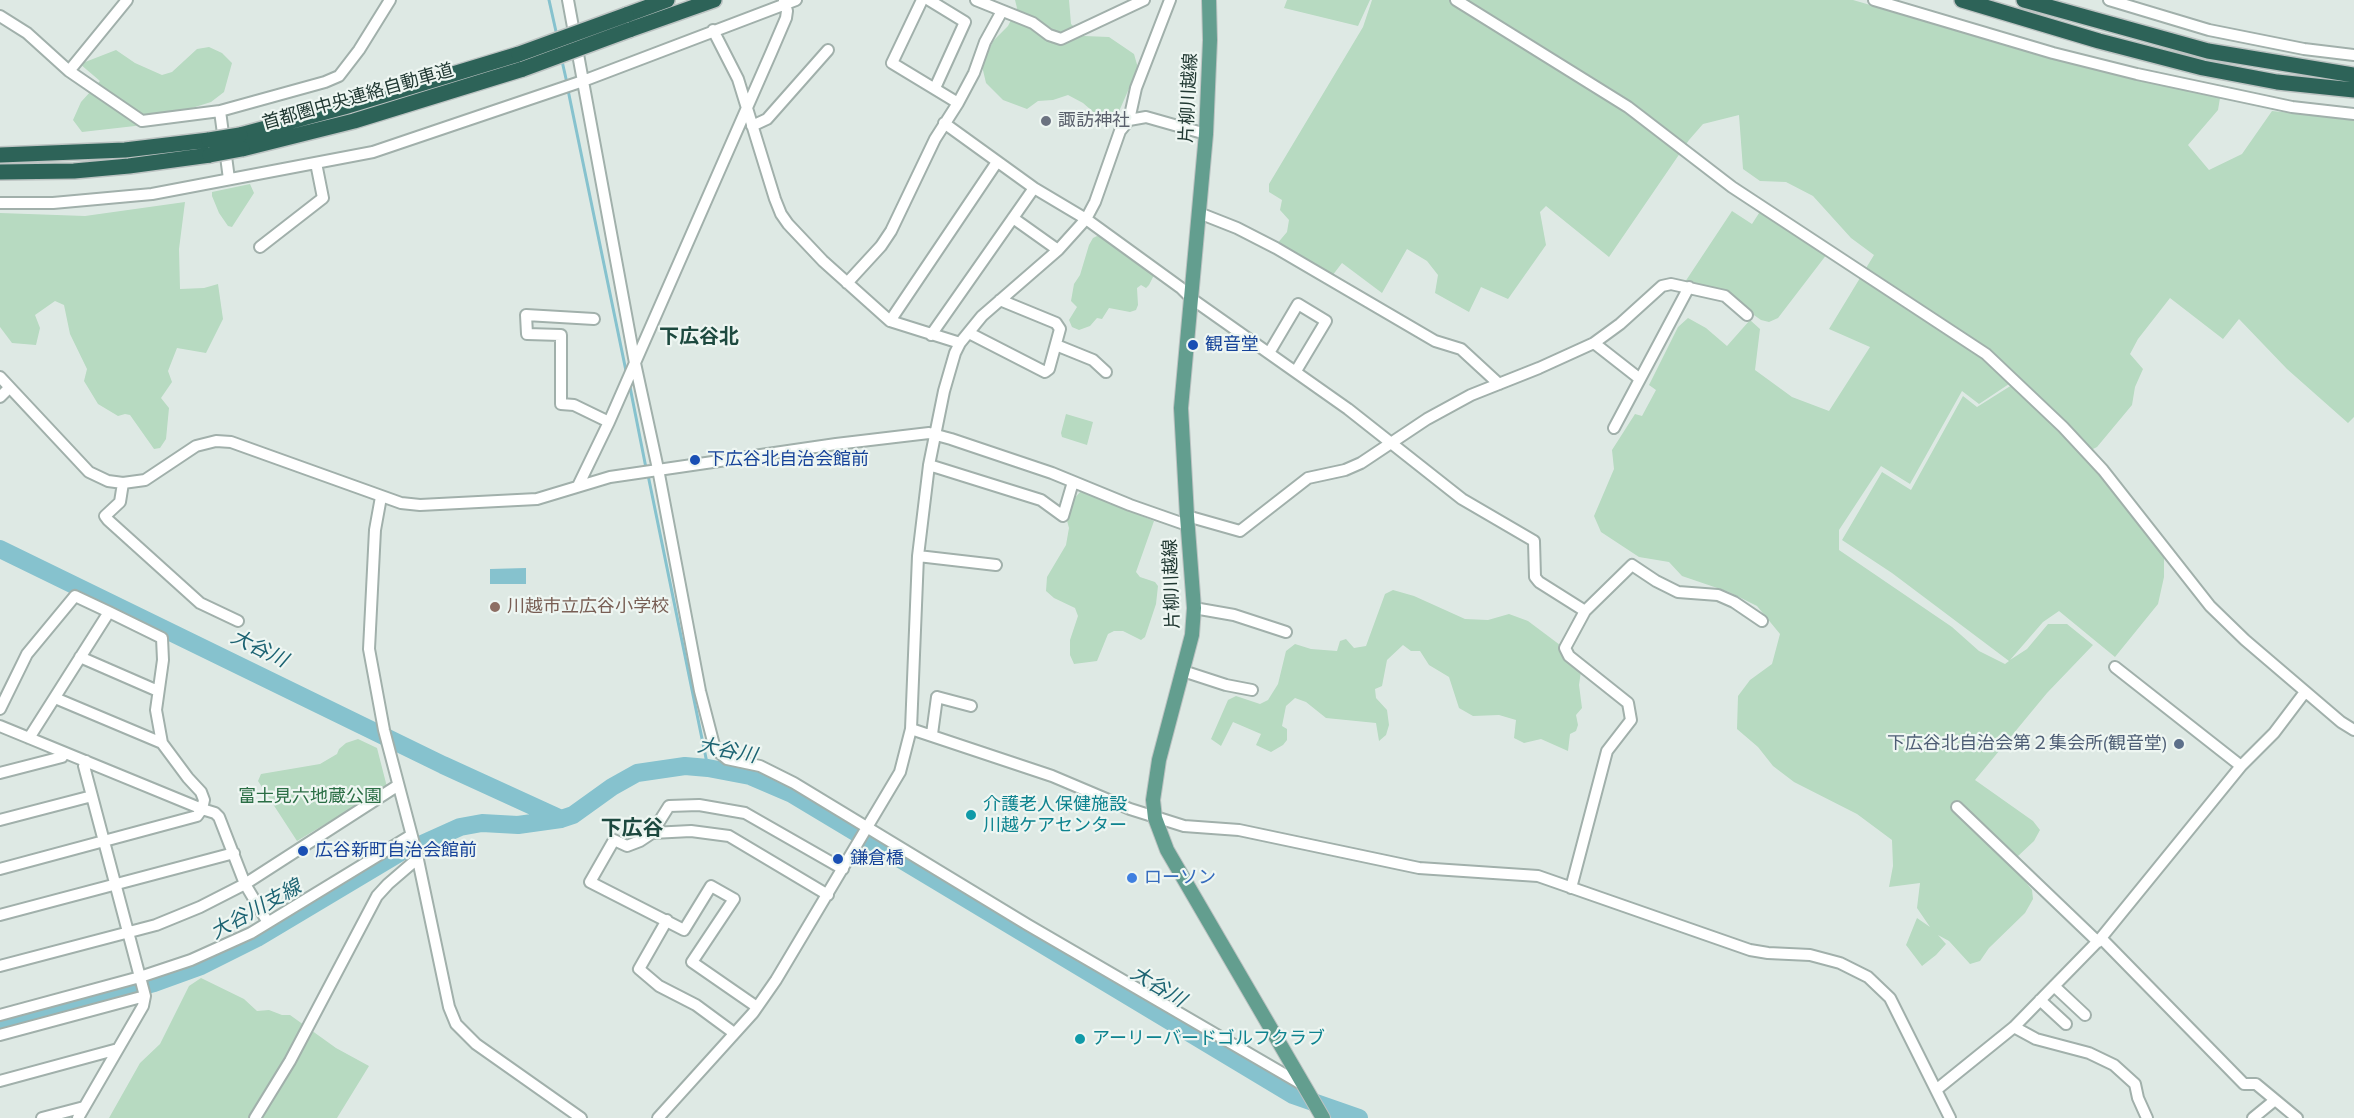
<!DOCTYPE html>
<html>
<head>
<meta charset="utf-8">
<style>
  body { margin:0 }
  canvas { display:block; background:#dee9e4 }
</style>
</head>
<body>
<canvas width="2354" height="1118"></canvas>
<script>
const c = document.querySelector('canvas').getContext('2d');
c.lineJoin = 'round';
function fillPath(path, color) {
  c.fillStyle = color;
  c.fill(path, 'evenodd');
}
function shape(rows) {
  const path = new Path2D();
  for (const r of rows) {
    path.moveTo(r[0], r[1]);
    for (let i = 2; i < r.length; i += 2) path.lineTo(r[i], r[i + 1]);
  }
  return path;
}
function trace(path, color, width, dash) {
  c.strokeStyle = color;
  c.lineWidth = width;
  c.lineCap = dash ? 'butt' : 'round';
  c.setLineDash(dash || []);
  c.stroke(path);
}
function drawText(font, color, halo, rows, align = 'center') {
  c.font = font + ' "PT Sans","Noto Sans JP",sans-serif';
  c.lineWidth = 4.5;
  c.setLineDash([]);
  c.textBaseline = 'middle';
  c.strokeStyle = halo;
  c.fillStyle = color;
  for (const [text, x, y, turn = 0] of rows) {
    c.save();
    c.translate(x, y);
    c.rotate((+turn || 0) * Math.PI / 180);
    c.textAlign = isNaN(turn) ? turn : align;
    if (halo) c.strokeText(text, 0, 0);
    c.fillText(text, 0, 0);
    c.restore();
  }
}
fillPath(shape([
  [1015,0,1069,0,1071,24,1084,36,1109,37,1134,54,1138,68,1117,116,1108,119,1098,116,1083,103,1068,95,1053,100,1038,101,1027,109,1003,100,986,83,982,66,993,41,1008,26,1017,8],
  [1287,0,1370,0,1358,26,1284,8],
  [1372,0,1853,0,2077,65,2220,98,2218,110,2188,145,2209,170,2242,154,2272,111,2354,119,2354,417,2348,423,2287,369,2239,319,2223,339,2170,298,2138,339,2130,354,2143,369,2135,387,2132,405,2097,447,2091,450,2085,445,2018,378,1979,404,1962,391,1910,484,1881,466,1839,530,1839,550,1952,627,1979,651,2005,664,2009,661,1892,573,1842,540,1882,472,1911,490,1963,396,1977,407,2012,385,2064,434,2093,466,2164,557,2164,577,2158,604,2115,657,2059,611,2043,622,2010,660,2027,649,2048,624,2067,624,2093,645,2047,693,1975,780,2033,821,2040,830,2034,841,2017,857,2017,871,2032,890,2033,899,2025,913,1989,948,1980,961,1970,964,1949,941,1938,935,1946,944,1936,955,1922,966,1906,945,1917,918,1930,927,1917,908,1920,883,1889,887,1893,866,1892,840,1857,814,1794,782,1773,766,1758,747,1737,729,1738,696,1750,680,1772,664,1780,634,1757,606,1729,592,1682,576,1669,562,1639,557,1601,532,1594,516,1614,469,1612,450,1635,414,1642,416,1656,390,1649,385,1678,327,1688,318,1706,328,1727,346,1750,320,1760,329,1755,370,1792,397,1829,411,1870,347,1829,329,1874,255,1851,238,1813,196,1786,182,1760,181,1743,169,1739,115,1703,124,1689,140,1609,257,1546,206,1540,212,1546,245,1508,299,1481,287,1469,312,1435,293,1438,275,1427,261,1407,249,1382,293,1342,263,1332,276,1276,245,1287,232,1289,220,1280,210,1282,200,1269,192,1269,184,1363,27],
  [209,47,222,53,232,63,224,92,211,102,135,126,82,132,73,120,81,102,100,81,80,64,116,50,135,63,162,75,172,72,197,49],
  [250,184,254,193,232,227,228,226,219,213,212,196,212,192],
  [185,202,179,249,180,289,204,288,218,284,223,319,206,353,177,348,168,371,172,382,161,398,169,408,166,439,160,448,154,449,130,415,125,414,118,416,98,404,84,381,87,369,70,334,64,305,55,301,35,315,40,328,36,345,12,343,0,327,0,213,85,216],
  [1761,210,1827,254,1778,318,1769,322,1761,320,1751,313,1685,282,1732,211,1752,224],
  [1097,236,1106,238,1155,273,1149,285,1146,288,1141,285,1137,288,1138,305,1136,310,1130,312,1109,308,1102,319,1097,318,1090,326,1079,330,1072,327,1069,320,1077,307,1071,301,1074,284,1080,275,1089,245,1093,238],
  [1066,414,1093,422,1087,445,1062,437,1061,433],
  [1081,491,1154,521,1136,572,1140,577,1155,582,1158,586,1156,604,1145,637,1141,640,1123,631,1114,631,1108,634,1097,661,1074,664,1070,655,1070,640,1078,616,1075,608,1054,598,1046,591,1047,577,1066,545,1069,528,1066,517,1072,501],
  [1393,590,1414,596,1465,619,1488,620,1509,614,1528,621,1560,645,1568,660,1581,671,1579,685,1582,708,1576,715,1578,725,1576,731,1570,734,1568,751,1541,739,1524,743,1514,738,1516,720,1499,715,1473,716,1459,708,1449,677,1429,665,1420,651,1411,651,1403,645,1387,660,1382,686,1375,689,1376,698,1387,710,1389,725,1386,735,1379,741,1376,723,1326,718,1306,702,1295,698,1286,706,1282,726,1287,729,1287,740,1283,745,1271,752,1256,745,1261,734,1233,722,1221,746,1211,739,1228,700,1236,696,1260,704,1268,700,1278,684,1286,651,1295,644,1311,649,1337,651,1340,641,1346,639,1354,648,1366,646,1385,594],
  [358,739,377,748,387,787,297,841,258,781,261,774,320,764,337,754,339,749,346,743],
  [201,978,244,999,257,1011,269,1010,282,1015,290,1015,336,1048,369,1066,337,1118,109,1118,140,1063,160,1044,189,986]
]), '#b7dac1');
fillPath(shape([
  [526,568,526,584,490,584,490,569]
]), '#86c2ce');
trace(shape([
  [549,0,557,36],
  [562,61,567,83],
  [568,90,626,371],
  [630,387,646,468],
  [648,475,708,768]
]), '#86c2ce', 3);
trace(shape([
  [0,549,443,765,561,819],
  [0,1024,154,983,201,966,257,938,406,849,420,845,460,827,482,823,518,825,561,819,573,815,612,787,637,773,685,766,708,768,750,776,792,794,1293,1095,1359,1118]
]), '#86c2ce', 18);
const minor = shape([
  [568,0,635,363,658,469,700,691,715,749,727,759,760,766,794,783,1028,925,1303,1085],
  [922,0,892,63,958,103],
  [929,0,965,22,935,88],
  [976,0,1033,23,1049,35,1061,39,1144,0],
  [1456,0,1628,107,1732,187,1986,354,2063,427,2103,470,2210,606,2245,640,2341,722,2354,730],
  [1874,0,2053,53,2137,74,2292,107,2354,114],
  [2109,0,2209,30,2304,49,2354,55],
  [0,16,27,33,69,71,142,121,220,111,325,82,339,76,359,50,390,0],
  [713,30,738,79,775,199,781,214,788,224,823,261,890,321,960,343],
  [69,71,127,0],
  [220,111,229,179],
  [1129,120,1136,88,1170,0],
  [944,123,1034,188,1086,219,1181,288,1192,299,1348,409,1462,499,1534,541,1535,577,1539,582,1585,611,1565,648,1569,656,1628,703,1631,720,1607,751,1571,888],
  [752,126,767,119,828,50],
  [0,203,53,203,152,194,373,152,583,81,796,0],
  [1199,213,1237,228,1276,248,1435,341,1461,349,1499,384],
  [1013,218,1058,250],
  [260,247,323,198,316,163],
  [847,283,881,246,891,231,935,139,958,103,974,73,985,42,1002,11],
  [594,319,526,315,527,334,561,335,561,404,574,405,609,422],
  [890,321,997,162],
  [969,333,1045,372,1049,369,1060,329,1056,323,1000,300],
  [931,335,1034,188],
  [1594,343,1640,379],
  [1056,345,1093,360,1106,372],
  [1269,353,1298,304,1326,321,1296,371],
  [0,377,89,472,108,481,123,483,145,480,196,446,216,441,231,442,401,503,420,505,537,499,610,477,836,444,929,433,951,439,1052,473,1130,505,1187,525],
  [0,397,9,388],
  [1614,428,1689,287],
  [929,465,1041,500,1063,516,1073,482],
  [123,483,120,502,105,516,108,520,200,603,238,621],
  [578,486,609,422,771,53,786,18,787,11,784,0],
  [381,497,375,530,369,649,384,730,417,855,449,1007,456,1024,476,1044,581,1118],
  [1187,516,1240,531,1308,478,1345,470,1361,463,1427,419,1471,395,1539,368,1594,343,1620,324,1662,286,1671,284,1725,296,1747,315],
  [918,556,996,565],
  [1194,608,1234,615,1286,632],
  [1585,611,1632,565,1656,581,1678,592,1718,595,1734,602,1762,621],
  [80,657,158,691],
  [2115,667,2241,766],
  [1183,671,1226,685,1252,690],
  [55,698,162,743],
  [0,709,27,654,75,596,109,612,162,638,163,660,156,710,162,743,188,778,201,792,204,800,202,809,0,726],
  [911,729,1052,776,1130,809,1184,826,1239,830,1419,868,1538,876,1750,950,1768,953,1810,955,1840,963,1868,977,1890,998,1950,1118],
  [932,734,937,697,971,706],
  [29,738,109,612],
  [0,773,62,757,64,753],
  [1957,807,2098,942],
  [0,820,92,796],
  [652,833,691,831,729,836,828,895],
  [0,869,197,816,202,809,215,813,219,817,245,884,267,921],
  [0,915,234,853],
  [667,920,639,969,659,986,696,1005,734,1033],
  [2101,938,2244,1084,2256,1084,2297,1118],
  [0,966,156,925,200,907,245,884,397,786],
  [2054,986,2085,1015],
  [2040,1000,2066,1024],
  [757,1007,692,962,734,899,711,886,684,930,590,882,614,840,627,846,640,841,652,833,669,806,699,805,745,813,843,869],
  [0,1015,140,977,191,960,251,933,410,836],
  [2014,1027,2036,1039,2089,1053,2114,1065,2135,1084,2138,1098,2147,1118],
  [0,1035,145,996],
  [0,1081,118,1049],
  [1936,1090,2014,1027,2101,938,2241,766,2274,733,2305,692],
  [42,1118,84,1107],
  [78,1118,143,1006,145,996,84,766,86,761],
  [255,1118,290,1061,377,896,388,884,417,859],
  [658,1118,753,1013,776,980,900,772,911,729,918,556,929,465,944,391,955,353,960,343,982,316,1058,250,1086,219,1095,202,1120,131,1129,120,1146,117,1206,134],
  [2253,1118,2275,1100]
]);
const major = shape([
  [1209,0,1210,40,1206,134,1181,408,1187,516,1194,608,1192,635,1159,760,1153,800,1155,818,1167,850,1323,1118]
]);
const highway = shape([
  [1962,0,2099,41,2203,68,2277,82,2354,90],
  [2024,0,2208,51,2354,75],
  [626,15,667,0],
  [629,30,714,0],
  [240,135,344,107,519,54],
  [242,149,354,121,523,69],
  [0,155,125,150,209,140],
  [0,172,74,171,129,166,210,155]
]);
trace(minor, '#a1b0ab', 14);
trace(major, '#bcc3c2', 16);
trace(highway, '#bcc3c2', 18);
trace(minor, '#fff', 10);
trace(major, '#639e8f', 14);
trace(highway, '#2d6358', 15);
const highwayBridge = shape([
  [519,54,626,15],
  [523,69,629,30],
  [209,140,240,135],
  [210,155,242,149]
]);
trace(highwayBridge, '#bcc3c2', 18, []);
trace(highwayBridge, '#2d6358', 15);
for (const [x, y, r, color] of [
  [1046,121,6,"#6b7280"],
  [1193,345,6,"#1a4fb4"],
  [695,460,6,"#1a4fb4"],
  [495,607,6,"#8d6e63"],
  [2179,744,6,"#5c6f8a"],
  [971,815,6,"#0f9aa8"],
  [303,851,6,"#1a4fb4"],
  [838,859,6,"#1a4fb4"],
  [1132,878,6,"#3f7fe0"],
  [1080,1039,6,"#0f9aa8"]
]) {
  const dot = new Path2D();
  dot.arc(x, y, r, 0, 2 * Math.PI);
  c.fillStyle = color;
  c.fill(dot);
  trace(dot, '#eef6f2', 2);
}
drawText('18px', '#203832', '#eef6f2', [
  ["首都圏中央連絡自動車道",358,97,-16],
  ["片柳川越線",1189,98,-87],
  ["片柳川越線",1172,584,-92]
]);
drawText('18px', '#5b616d', '#eef6f2', [
  ["諏訪神社",1058,121]
], 'left');
drawText('18px', '#164399', '#eef6f2', [
  ["観音堂",1205,345],
  ["下広谷北自治会館前",707,460],
  ["広谷新町自治会館前",315,851],
  ["鎌倉橋",850,859]
], 'left');
drawText('18px', '#785e54', '#eef6f2', [
  ["川越市立広谷小学校",507,607]
], 'left');
drawText('18px', '#4e5e75', '#eef6f2', [
  ["下広谷北自治会第２集会所(観音堂)",2167,744]
], 'right');
drawText('18px', '#2b6e45', '#eef6f2', [
  ["富士見六地蔵公園",310,797]
]);
drawText('18px', '#0d838f', '#eef6f2', [
  ["介護老人保健施設",983,805],
  ["川越ケアセンター",983,826],
  ["アーリーバードゴルフクラブ",1092,1039]
], 'left');
drawText('18px', '#366cbe', '#eef6f2', [
  ["ローソン",1144,878]
], 'left');
drawText('bold 20px', '#1d493f', '#eef6f2', [
  ["下広谷北",699,337]
]);
drawText('italic 20px', '#1c6372', '#eef6f2', [
  ["大谷川",259,649,26],
  ["大谷川",727,751,11],
  ["大谷川支線",256,910,-29],
  ["大谷川",1158,987,31]
]);
drawText('bold 21px', '#1d493f', '#eef6f2', [
  ["下広谷",632,829]
]);
</script>
</body>
</html>
